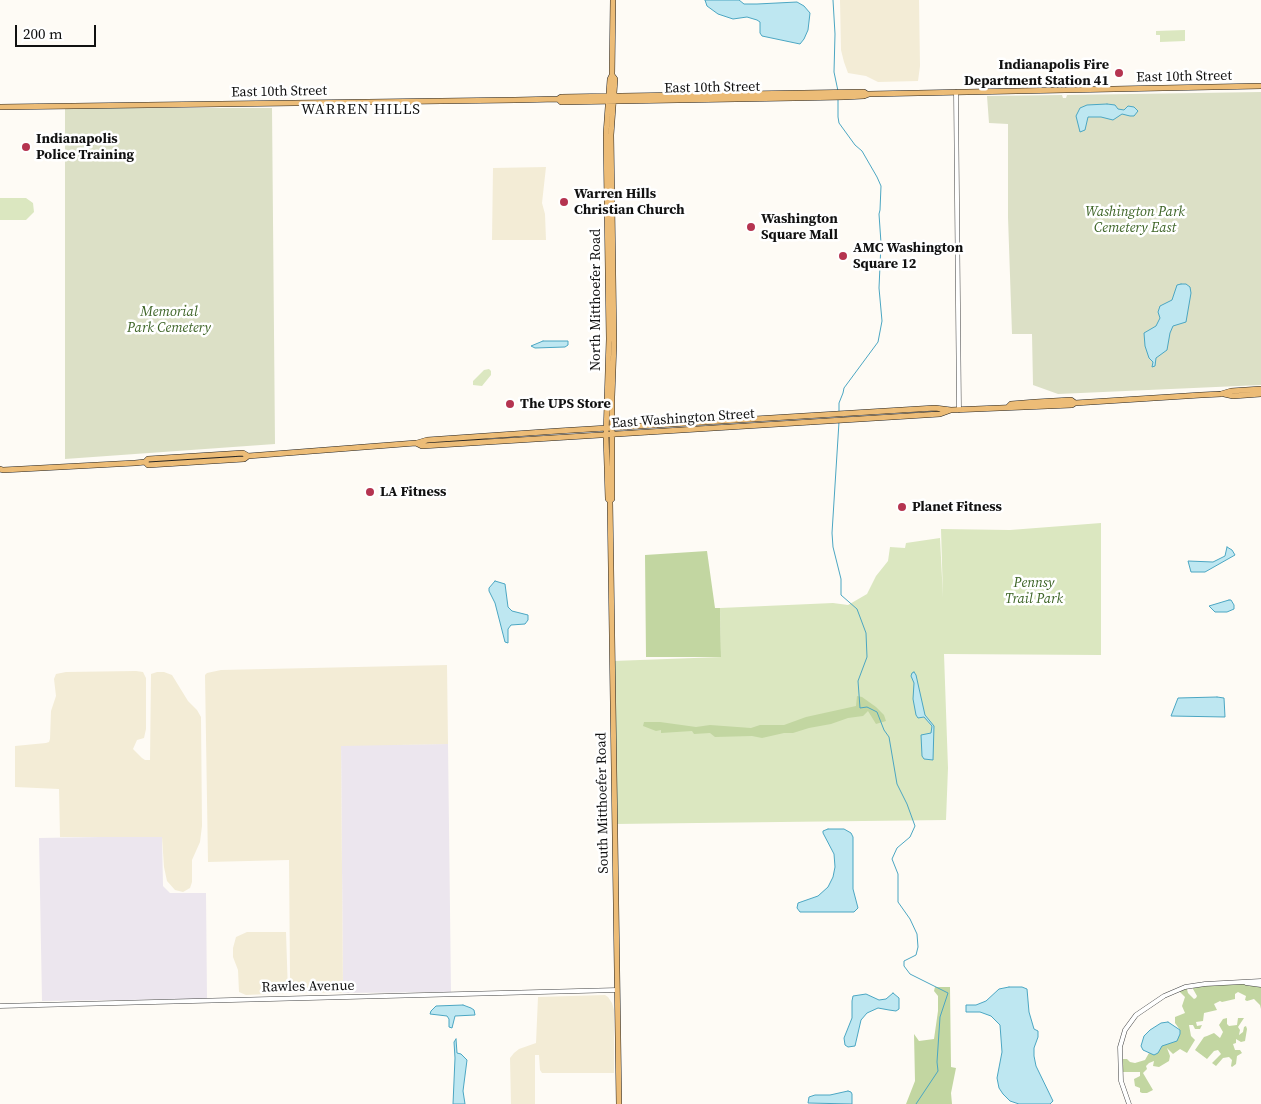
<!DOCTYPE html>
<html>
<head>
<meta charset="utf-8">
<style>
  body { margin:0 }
  #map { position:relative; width:1261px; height:1104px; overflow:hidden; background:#fefbf5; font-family:"Source Serif 4",serif }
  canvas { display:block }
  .scale { position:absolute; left:15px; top:25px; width:81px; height:22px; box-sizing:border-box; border:2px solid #111; border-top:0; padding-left:6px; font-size:15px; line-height:18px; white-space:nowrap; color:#111; -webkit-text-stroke:4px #fff; paint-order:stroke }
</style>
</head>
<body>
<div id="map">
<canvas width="1261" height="1104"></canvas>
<div class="scale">200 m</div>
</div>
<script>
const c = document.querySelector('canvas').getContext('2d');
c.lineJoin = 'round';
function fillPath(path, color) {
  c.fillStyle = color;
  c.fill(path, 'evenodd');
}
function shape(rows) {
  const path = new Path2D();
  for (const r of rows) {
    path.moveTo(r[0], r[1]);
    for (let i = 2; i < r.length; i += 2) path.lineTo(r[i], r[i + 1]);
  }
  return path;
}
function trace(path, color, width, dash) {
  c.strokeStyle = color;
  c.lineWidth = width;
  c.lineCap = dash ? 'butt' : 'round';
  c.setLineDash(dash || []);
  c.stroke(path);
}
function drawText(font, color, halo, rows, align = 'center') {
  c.font = font + ' "Source Serif 4",serif';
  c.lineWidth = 5;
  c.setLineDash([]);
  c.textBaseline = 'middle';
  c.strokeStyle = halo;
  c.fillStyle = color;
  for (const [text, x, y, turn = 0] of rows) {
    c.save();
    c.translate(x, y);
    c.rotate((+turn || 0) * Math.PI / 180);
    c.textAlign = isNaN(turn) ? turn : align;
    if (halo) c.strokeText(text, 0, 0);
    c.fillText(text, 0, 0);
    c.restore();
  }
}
fillPath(shape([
  [448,744,451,992,343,993,341,745],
  [162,836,163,886,170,893,206,893,207,999,42,1001,39,838]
]), '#ece6ee');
fillPath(shape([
  [840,0,919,0,920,66,918,81,878,82,866,76,848,73,844,62,841,50],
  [546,167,542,203,545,214,546,240,492,240,493,168],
  [447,665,448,744,341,746,343,993,297,992,293,988,290,977,289,860,208,862,205,675,207,673,221,670],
  [136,671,143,672,146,678,146,729,144,738,137,740,133,749,142,758,145,760,150,760,151,674,157,672,164,672,172,675,188,701,197,710,201,717,202,826,200,842,192,860,192,882,190,888,183,892,175,890,167,881,164,867,162,837,60,837,59,789,15,787,15,746,46,743,49,742,50,739,51,711,56,696,54,679,56,674,66,672],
  [247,932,286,932,288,993,246,995,239,992,238,970,233,957,233,948,236,937],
  [605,995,608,997,612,1003,614,1010,614,1073,542,1073,540,1070,539,1055,535,1055,535,1104,511,1104,510,1058,514,1053,519,1049,536,1043,538,997]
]), '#f3ecd6');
fillPath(shape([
  [1185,30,1185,41,1160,42,1160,35,1156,35,1156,31],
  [0,198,26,198,33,203,34,212,26,220,0,220],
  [489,369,491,371,491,375,482,386,473,385,473,381,484,370],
  [1101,523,1101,655,944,654,948,768,946,820,615,824,613,661,721,657,720,608,833,603,848,605,867,594,876,576,888,561,890,547,905,548,906,543,940,538,943,598,941,529,1010,530]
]), '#dbe7c0');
fillPath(shape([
  [707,551,715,608,720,608,721,657,646,657,645,555],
  [857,696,862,697,876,707,884,715,886,721,876,724,868,711,863,716,848,718,831,724,809,728,793,733,784,733,762,738,752,736,715,737,710,733,694,734,692,731,661,733,661,730,656,731,643,726,644,722,660,722,696,727,710,725,751,728,760,725,784,725,806,717,856,706],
  [1246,983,1261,985,1261,1009,1260,1005,1254,999,1247,1001,1245,1000,1246,996,1238,992,1235,994,1235,999,1222,1002,1220,1001,1214,1004,1217,1010,1204,1013,1203,1021,1196,1022,1197,1026,1202,1025,1200,1029,1195,1029,1193,1025,1189,1025,1191,1036,1195,1040,1187,1053,1180,1049,1173,1054,1167,1048,1170,1056,1169,1061,1159,1067,1153,1066,1154,1061,1149,1063,1146,1066,1147,1069,1143,1073,1153,1090,1147,1093,1142,1093,1140,1092,1140,1088,1135,1086,1134,1079,1140,1076,1140,1072,1120,1072,1120,1059,1127,1059,1130,1062,1135,1063,1145,1060,1149,1053,1154,1054,1161,1046,1180,1030,1175,1023,1175,1017,1185,1013,1182,1006,1185,997,1179,991,1186,986,1188,993,1194,999,1196,998,1197,996,1193,989,1194,986],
  [935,987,950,987,951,1067,956,1068,951,1093,952,1104,906,1104,915,1081,914,1034,919,1041,934,1039,938,1011,938,996,934,991],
  [1227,1018,1227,1024,1229,1026,1237,1025,1238,1018,1244,1018,1238,1027,1240,1030,1239,1035,1243,1032,1244,1027,1246,1026,1247,1029,1245,1041,1241,1042,1236,1039,1236,1043,1233,1044,1235,1050,1240,1050,1242,1053,1237,1056,1236,1064,1232,1067,1231,1066,1232,1060,1229,1057,1223,1058,1216,1066,1212,1063,1221,1054,1218,1050,1214,1051,1207,1059,1195,1050,1204,1037,1207,1036,1214,1033,1220,1038,1223,1032,1219,1025,1223,1019]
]), '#c2d6a1');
fillPath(shape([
  [1261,92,1261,385,1058,394,1033,385,1032,334,1012,334,1008,217,1008,124,989,123,987,96,1062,95,1063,98,1066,98,1067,95],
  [65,108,272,108,275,444,65,459]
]), '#dce0c6');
const water = shape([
  [705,0,739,0,744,4,757,4,797,2,804,6,810,13,808,30,804,39,800,44,762,36,760,33,760,22,757,20,747,17,733,19,718,14,707,6,705,0],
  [1107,104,1115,105,1118,109,1124,110,1128,106,1134,107,1138,111,1134,116,1130,116,1122,114,1113,120,1101,117,1088,117,1085,130,1080,132,1076,116,1080,108,1087,105,1107,104],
  [1181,284,1186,284,1190,287,1191,293,1186,322,1173,326,1170,333,1167,350,1156,358,1155,366,1152,367,1153,362,1149,358,1145,346,1144,333,1156,326,1160,318,1158,312,1160,306,1172,300,1177,285,1181,284],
  [543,341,568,341,568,345,565,347,535,348,531,346,543,341],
  [1227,547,1232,550,1235,555,1205,572,1191,572,1188,561,1213,562,1225,556,1227,547],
  [495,581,505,584,508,607,512,611,528,615,528,620,525,624,511,625,508,629,508,643,505,642,495,603,489,591,489,588,495,581],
  [1229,600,1231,600,1234,605,1234,609,1227,612,1215,612,1209,606,1229,600],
  [914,672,916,675,925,715,934,726,933,760,924,759,922,756,921,735,931,733,932,726,924,717,918,718,916,715,913,699,914,683,911,676,912,673,914,672],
  [1217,697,1224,698,1225,717,1171,716,1178,698,1217,697],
  [828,829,844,829,851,833,853,837,853,889,858,908,854,912,800,912,797,908,798,903,818,896,828,887,833,877,835,867,834,854,823,833,823,831,828,829],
  [1009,987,1022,987,1027,989,1029,1012,1034,1029,1038,1031,1038,1037,1034,1048,1034,1056,1036,1066,1053,1101,1050,1104,1019,1104,1010,1101,1003,1094,999,1088,997,1078,1002,1052,1000,1025,991,1016,980,1012,966,1012,966,1005,976,1005,986,1001,999,989,1009,987],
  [893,993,899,998,899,1009,896,1011,889,1010,878,1008,867,1013,861,1020,855,1046,848,1047,845,1045,844,1038,852,1018,852,1001,853,996,866,994,879,1000,886,999,893,993],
  [463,1005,471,1008,474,1010,475,1015,455,1016,452,1028,449,1027,449,1019,447,1016,430,1014,431,1011,436,1006,463,1005],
  [1168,1022,1180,1030,1180,1034,1177,1041,1162,1046,1158,1053,1154,1055,1143,1050,1141,1046,1144,1036,1150,1030,1161,1023,1168,1022],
  [456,1039,457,1053,461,1054,467,1060,463,1091,465,1104,453,1104,455,1058,454,1042,456,1039],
  [848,1091,851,1092,852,1094,852,1104,808,1103,809,1097,815,1095,830,1095,848,1091]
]);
fillPath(water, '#bee7f1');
trace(water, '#4ba6c2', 1);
trace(shape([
  [833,0,835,34,834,72,838,91],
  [838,100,838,117,839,123,855,145,862,151,877,177,881,186,880,210,879,214,881,243,879,288,882,321,878,342,844,388,843,393,839,403,839,411],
  [839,422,832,533,833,547,841,579,841,595,857,609,866,633,867,657,858,681,860,708,867,707,877,712,884,730,889,737,897,784,907,804,915,826,910,837,897,848,892,859,898,874,898,902,910,919,917,934,918,947,916,955,904,961,904,966,910,974,948,993,940,1017,937,1062,938,1071,916,1104]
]), '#4ba6c2', 1);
const minor = shape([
  [956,92,959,410],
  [1246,983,1261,985],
  [0,1006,617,990],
  [1129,1104,1121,1081,1120,1047,1125,1030,1136,1015,1164,996,1185,987,1205,984,1261,981]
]);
const major = shape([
  [612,75,610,79,606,134,609,339,606,435,608,499,610,501,619,1104],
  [558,99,561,102,794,98,844,97,864,96,869,94,1261,86],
  [0,107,515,100,558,99,561,97,864,92,867,94],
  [1224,394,1233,396,1261,394],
  [1008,407,1011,404,1036,402,1071,400,1075,403],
  [417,443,427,440,558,431,935,408,951,410],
  [145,462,148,465,244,459,248,456,416,443,422,446,908,416,940,414,951,410,1072,405,1075,403,1201,395,1221,394,1231,391,1261,389],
  [0,469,3,470,135,463,145,462,148,459,243,453,248,456],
  [610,501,612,499,612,397,614,343,611,135,615,79,612,75,613,0]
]);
trace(minor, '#444', 5);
trace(major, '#222', 6);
trace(minor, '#fff', 4);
trace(major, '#ecbc77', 5);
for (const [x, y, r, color] of [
  [1119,73,5,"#b53450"],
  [26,147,5,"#b53450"],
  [564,202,5,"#b53450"],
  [751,227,5,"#b53450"],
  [843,256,5,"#b53450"],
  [510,404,5,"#b53450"],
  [370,492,5,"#b53450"],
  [902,507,5,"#b53450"]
]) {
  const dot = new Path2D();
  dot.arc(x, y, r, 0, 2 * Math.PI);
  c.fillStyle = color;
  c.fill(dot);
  trace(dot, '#fff', 2);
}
drawText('bold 14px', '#111', '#fff', [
  ["Indianapolis Fire",1109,65,"right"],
  ["Department Station 41",1109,81,"right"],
  ["Indianapolis",36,139],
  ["Police Training",36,155],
  ["Warren Hills",574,194],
  ["Christian Church",574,210],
  ["Washington",761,219],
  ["Square Mall",761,235],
  ["AMC Washington",853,248],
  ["Square 12",853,264],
  ["The UPS Store",520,404],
  ["LA Fitness",380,492],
  ["Planet Fitness",912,507]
], 'left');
drawText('14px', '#111', '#fff', [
  ["East 10th Street",1184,77,-1],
  ["East 10th Street",712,88,-1],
  ["East 10th Street",279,92,-1],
  ["North Mitthoefer Road",596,300,-90],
  ["East Washington Street",683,419,-4],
  ["South Mitthoefer Road",603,803,-91],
  ["Rawles Avenue",308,987,-1]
]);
drawText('italic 14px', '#3d6426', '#fff', [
  ["Washington Park",1135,212],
  ["Cemetery East",1135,228],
  ["Memorial",169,312],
  ["Park Cemetery",169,328],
  ["Pennsy",1034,583],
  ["Trail Park",1034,599]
]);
c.letterSpacing = '1px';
drawText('15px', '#111', '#fff', [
  ["WARREN HILLS",361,110]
]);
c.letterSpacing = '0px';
</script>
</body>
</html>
